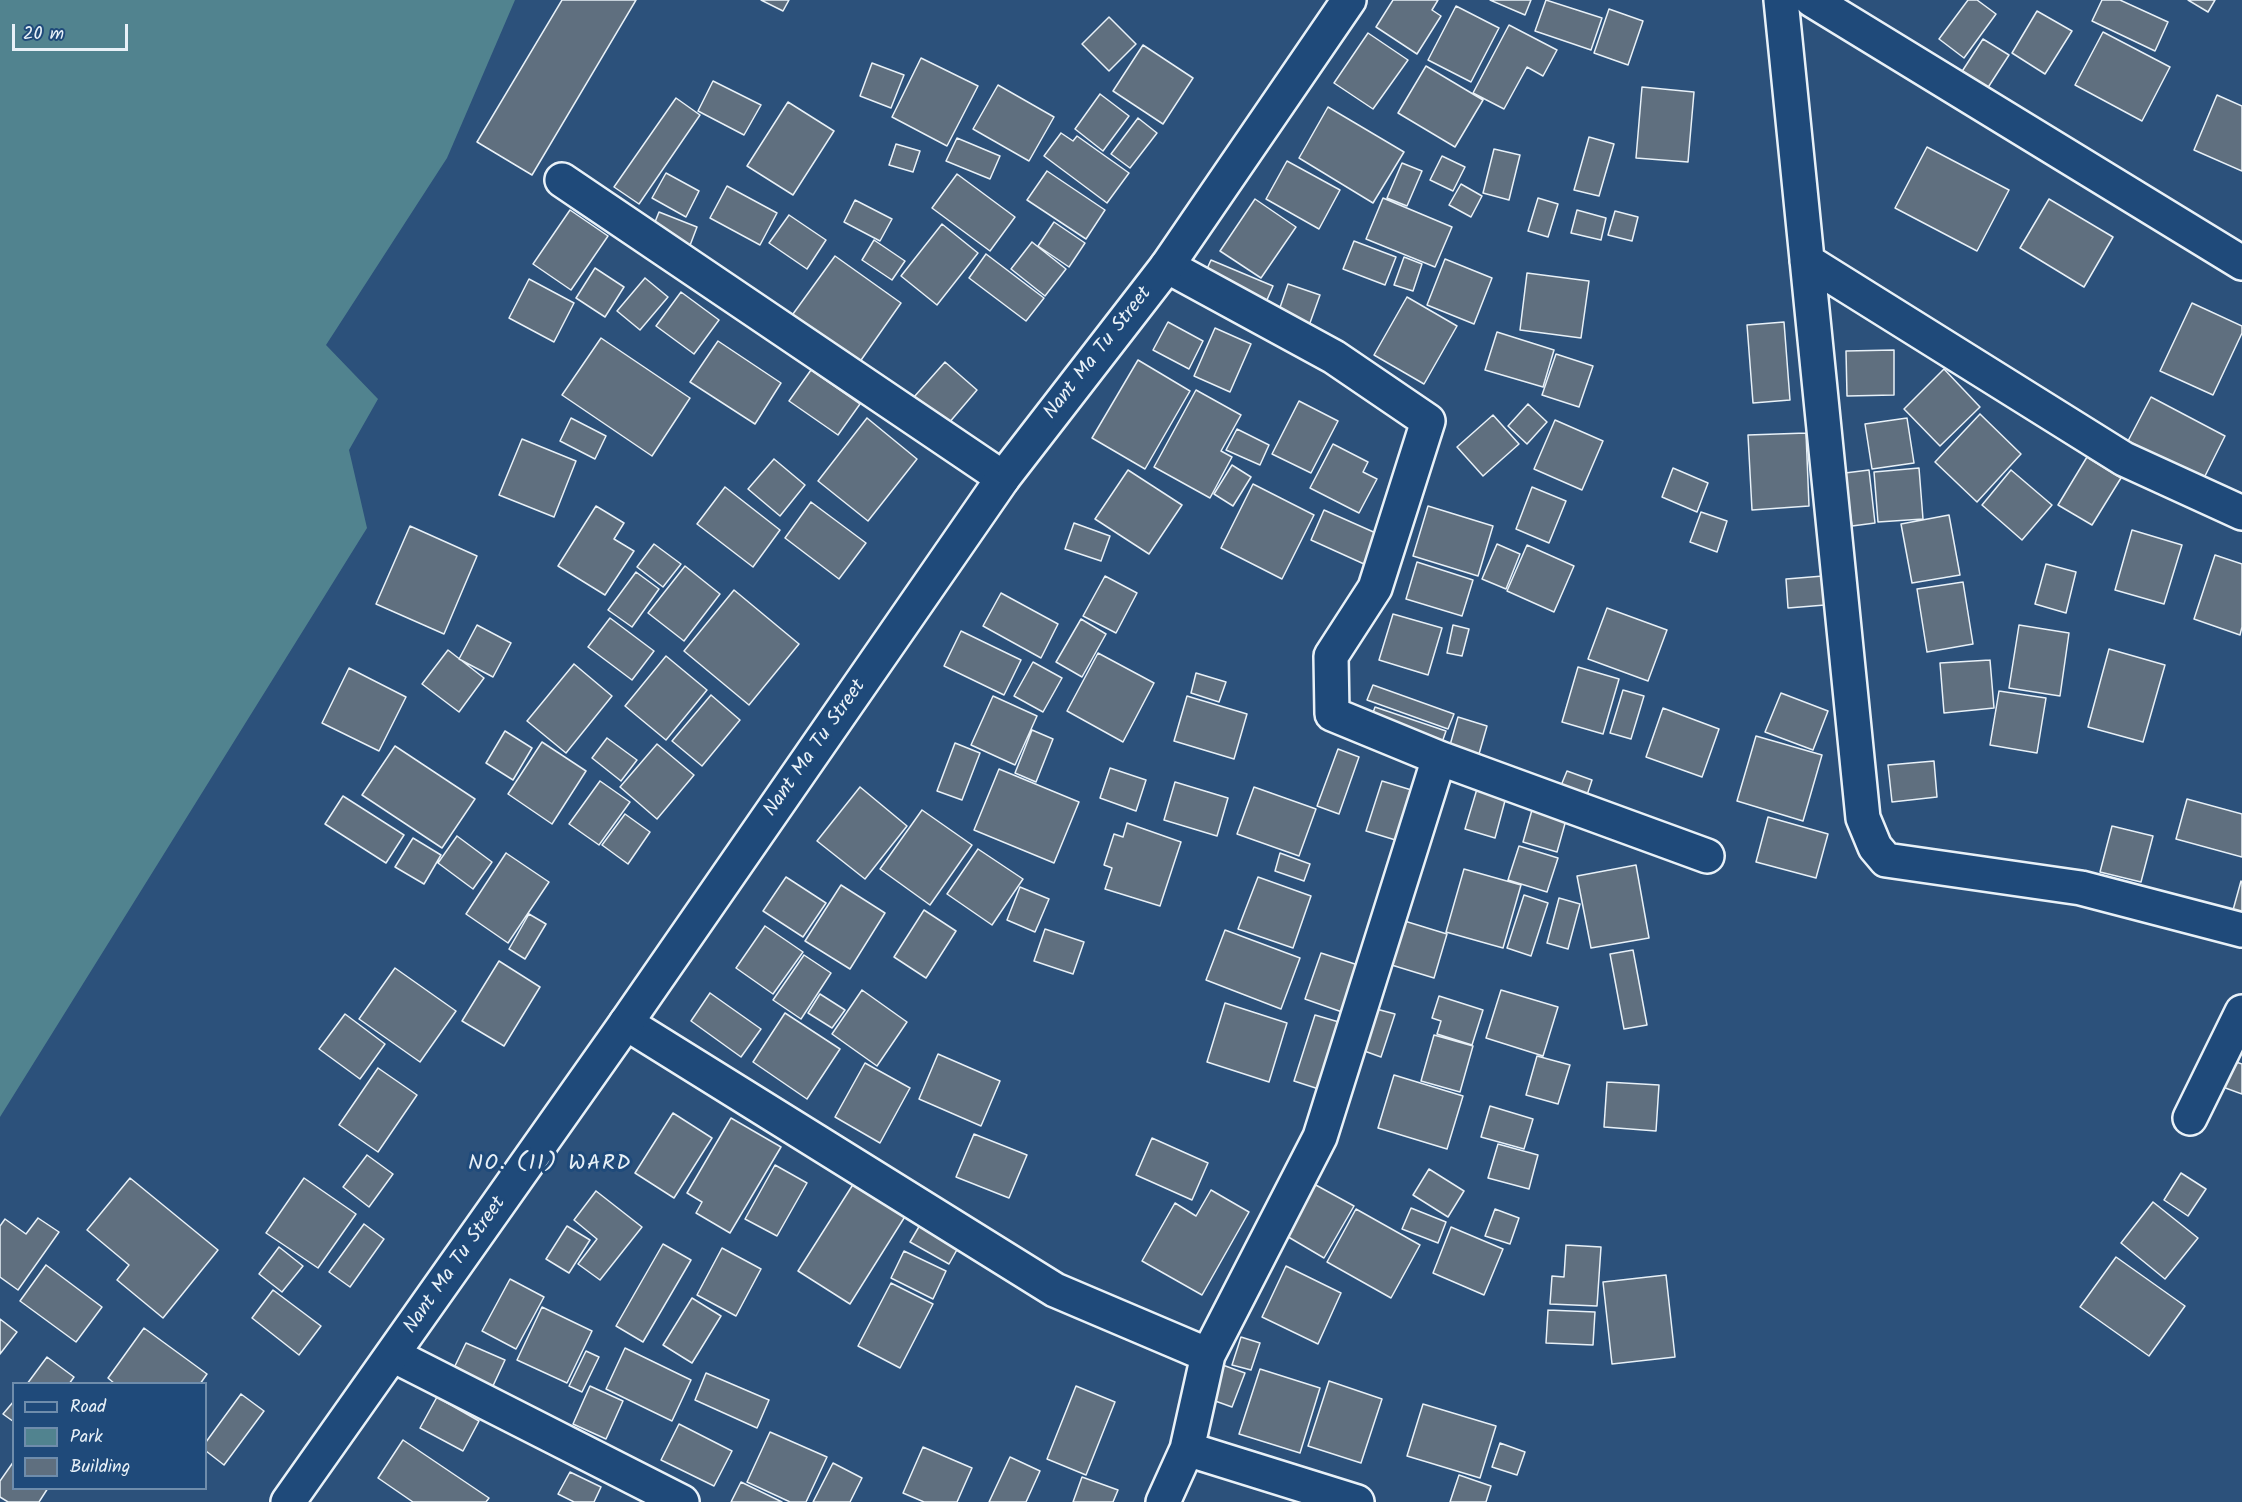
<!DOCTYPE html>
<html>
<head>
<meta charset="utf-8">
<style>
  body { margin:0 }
  #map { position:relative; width:2242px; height:1502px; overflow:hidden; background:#2c517b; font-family:Kalam,sans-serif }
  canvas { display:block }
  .legend { position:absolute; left:12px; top:1382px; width:195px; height:108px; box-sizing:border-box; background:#1f4a7a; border:2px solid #6f8dac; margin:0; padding:8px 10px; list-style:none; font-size:18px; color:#e8f1f8 }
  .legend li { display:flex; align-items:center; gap:12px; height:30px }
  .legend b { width:30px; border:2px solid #6f8dac }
  .scale { position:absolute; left:12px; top:24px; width:116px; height:27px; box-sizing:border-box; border:3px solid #e8f1f8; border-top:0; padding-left:8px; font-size:18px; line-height:21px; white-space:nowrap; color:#e8f1f8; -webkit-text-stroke:4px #1f4a7a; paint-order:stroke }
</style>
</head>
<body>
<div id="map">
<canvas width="2242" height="1502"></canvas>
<ul class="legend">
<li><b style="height:8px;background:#1f4a7a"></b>Road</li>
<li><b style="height:16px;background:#51838f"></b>Park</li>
<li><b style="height:16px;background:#5f6f7f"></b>Building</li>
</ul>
<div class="scale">20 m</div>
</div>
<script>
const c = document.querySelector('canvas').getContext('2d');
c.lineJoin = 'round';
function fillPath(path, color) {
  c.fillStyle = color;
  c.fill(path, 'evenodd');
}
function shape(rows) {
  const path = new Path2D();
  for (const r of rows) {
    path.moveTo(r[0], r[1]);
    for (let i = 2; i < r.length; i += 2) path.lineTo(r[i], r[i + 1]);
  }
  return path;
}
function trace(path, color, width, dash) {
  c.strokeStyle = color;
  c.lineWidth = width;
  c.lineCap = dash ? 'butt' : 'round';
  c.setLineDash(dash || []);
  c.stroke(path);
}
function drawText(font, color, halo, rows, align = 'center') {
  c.font = font + ' Kalam,sans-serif';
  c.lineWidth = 6;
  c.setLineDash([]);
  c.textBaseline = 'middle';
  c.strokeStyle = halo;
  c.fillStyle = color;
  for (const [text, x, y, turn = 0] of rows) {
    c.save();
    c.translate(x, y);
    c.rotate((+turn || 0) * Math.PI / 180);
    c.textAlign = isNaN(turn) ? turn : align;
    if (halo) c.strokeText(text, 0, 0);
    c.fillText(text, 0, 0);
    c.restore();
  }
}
fillPath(shape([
  [0,0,515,0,447,158,326,345,378,399,349,450,367,528,0,1117]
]), '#51838f');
const building = shape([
  [562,0,636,0,532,175,477,142,562,0],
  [761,0,789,0,783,11,761,0],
  [1393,0,1438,0,1432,10,1441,16,1417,54,1376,27,1393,0],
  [1490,0,1531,0,1525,15,1490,0],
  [1546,0,1602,18,1591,50,1535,31,1546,0],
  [1968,0,1977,0,1996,14,1964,58,1939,39,1968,0],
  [2102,0,2120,0,2168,22,2155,51,2092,21,2102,0],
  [2188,0,2215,0,2208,12,2188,0],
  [1456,6,1499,28,1471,82,1428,60,1456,6],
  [1609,9,1643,21,1628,65,1594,53,1609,9],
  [2037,11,2072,31,2045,74,2012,53,2037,11],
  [1109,17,1136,44,1109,71,1082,44,1109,17],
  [1509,25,1557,50,1543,76,1527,67,1504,109,1473,93,1509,25],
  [2103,32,2170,67,2142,121,2075,85,2103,32],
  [1368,33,1408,60,1373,109,1334,83,1368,33],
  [1983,39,2009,55,1987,89,1961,73,1983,39],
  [1143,45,1193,78,1163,124,1113,91,1143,45],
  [921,58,978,86,947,146,892,117,921,58],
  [872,63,904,75,891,108,860,96,872,63],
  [1426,66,1483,100,1455,147,1398,113,1426,66],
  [713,81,761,105,744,135,698,111,713,81],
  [998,85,1054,117,1029,161,973,129,998,85],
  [1642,87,1694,92,1688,162,1636,158,1642,87],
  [1100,94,1129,116,1103,151,1075,129,1100,94],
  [2217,95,2242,106,2242,171,2194,150,2217,95],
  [676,98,700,115,639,204,614,187,676,98],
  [788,102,834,131,793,195,747,166,788,102],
  [1328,107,1404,152,1373,203,1299,158,1328,107],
  [1138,118,1157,133,1130,168,1111,154,1138,118],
  [1061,133,1073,141,1077,136,1129,173,1107,203,1044,156,1061,133],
  [1589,137,1614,144,1599,196,1574,190,1589,137],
  [957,138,1000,156,990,179,946,161,957,138],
  [896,144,920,151,913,172,889,165,896,144],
  [1927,147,2009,190,1977,251,1895,208,1927,147],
  [1494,149,1520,155,1509,200,1483,193,1494,149],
  [1442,156,1465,167,1453,191,1430,180,1442,156],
  [1287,161,1340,190,1319,229,1266,199,1287,161],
  [1402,163,1422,171,1407,206,1387,198,1402,163],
  [1047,171,1105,210,1086,239,1027,200,1047,171],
  [666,173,699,191,686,217,652,198,666,173],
  [957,174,1015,217,990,251,932,208,957,174],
  [1461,184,1482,196,1471,217,1449,205,1461,184],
  [727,186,777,213,760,245,710,218,727,186],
  [1383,198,1452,227,1435,267,1366,239,1383,198],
  [1538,198,1558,204,1548,237,1528,231,1538,198],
  [1255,199,1296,227,1261,278,1220,251,1255,199],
  [2049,199,2113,237,2084,287,2020,248,2049,199],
  [855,200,892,219,880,241,844,222,855,200],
  [570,210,608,236,571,290,533,264,570,210],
  [1577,210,1606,218,1601,240,1571,233,1577,210],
  [1615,211,1638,217,1632,241,1608,235,1615,211],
  [659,212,697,227,689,248,651,232,659,212],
  [789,215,826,240,807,269,769,243,789,215],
  [1054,222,1085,243,1069,267,1038,246,1054,222],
  [942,224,978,253,937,305,901,276,942,224],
  [874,240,905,261,892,280,862,260,874,240],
  [1354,241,1396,257,1385,285,1343,269,1354,241],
  [1032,242,1066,269,1045,296,1011,269,1032,242],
  [986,254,1044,298,1026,321,969,278,986,254],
  [835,256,901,303,852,373,785,325,835,256],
  [1404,257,1422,264,1413,291,1394,285,1404,257],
  [1445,259,1492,278,1474,324,1427,305,1445,259],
  [1211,260,1273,286,1263,309,1201,282,1211,260],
  [595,268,624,287,605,317,576,298,595,268],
  [1527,273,1589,281,1581,338,1520,330,1527,273],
  [645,278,668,297,640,330,617,311,645,278],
  [529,279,574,303,554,342,509,318,529,279],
  [1288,284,1320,295,1306,334,1275,322,1288,284],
  [681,292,719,320,694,354,656,326,681,292],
  [1407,297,1457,326,1424,384,1374,355,1407,297],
  [2192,303,2242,326,2242,333,2213,395,2160,371,2192,303],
  [1168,322,1203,341,1189,369,1153,350,1168,322],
  [1784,322,1790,400,1753,403,1747,325,1784,322],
  [1215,328,1251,344,1230,392,1194,376,1215,328],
  [1497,332,1554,350,1543,387,1485,370,1497,332],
  [601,338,690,398,652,456,562,395,601,338],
  [718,341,781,383,755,424,690,382,718,341],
  [1894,350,1894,395,1847,396,1846,351,1894,350],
  [1556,354,1593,366,1579,407,1542,395,1556,354],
  [1138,360,1190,391,1145,469,1092,438,1138,360],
  [945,362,977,390,931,444,898,415,945,362],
  [1944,369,1980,407,1940,446,1904,409,1944,369],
  [811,370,860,404,838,435,789,401,811,370],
  [1196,390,1241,415,1221,451,1232,457,1210,498,1154,467,1196,390],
  [2151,397,2225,436,2203,480,2128,441,2151,397],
  [1299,401,1338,421,1311,473,1272,454,1299,401],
  [1528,404,1547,422,1527,444,1508,426,1528,404],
  [1980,414,2021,454,1977,502,1935,462,1980,414],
  [1493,415,1519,444,1483,476,1457,447,1493,415],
  [571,418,606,436,595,459,560,441,571,418],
  [867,418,917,459,868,521,818,481,867,418],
  [1907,418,1914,463,1872,469,1865,424,1907,418],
  [1555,420,1603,441,1582,490,1534,469,1555,420],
  [1237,429,1269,445,1260,465,1226,450,1237,429],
  [1806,433,1809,506,1752,510,1748,435,1806,433],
  [522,439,576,461,554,517,499,495,522,439],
  [1333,444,1368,462,1363,472,1377,479,1359,513,1310,488,1333,444],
  [2087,457,2121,478,2092,525,2058,505,2087,457],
  [774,459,805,485,780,516,748,489,774,459],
  [1232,465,1251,477,1233,506,1214,494,1232,465],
  [1673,468,1708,483,1697,512,1662,497,1673,468],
  [1919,468,1923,519,1878,522,1874,472,1919,468],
  [1128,470,1182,505,1149,554,1095,519,1128,470],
  [1869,470,1875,523,1852,526,1845,473,1869,470],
  [2011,470,2052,505,2022,540,1982,505,2011,470],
  [1253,484,1314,515,1282,579,1221,548,1253,484],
  [725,487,780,530,753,567,697,524,725,487],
  [1532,487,1566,501,1549,543,1516,529,1532,487],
  [811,502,866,543,839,579,785,538,811,502],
  [596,506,624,523,614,539,634,551,605,595,558,566,596,506],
  [1428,506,1493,526,1478,576,1413,556,1428,506],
  [1324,510,1378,534,1364,564,1311,540,1324,510],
  [1701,512,1727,521,1717,552,1690,542,1701,512],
  [1949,515,1960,575,1912,583,1901,524,1949,515],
  [1074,523,1110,536,1101,561,1065,549,1074,523],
  [410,526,477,556,444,634,376,604,410,526],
  [2132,530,2182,545,2164,604,2115,590,2132,530],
  [654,544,681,564,663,587,637,567,654,544],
  [1497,544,1520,554,1506,589,1482,579,1497,544],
  [1527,545,1574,566,1554,612,1507,591,1527,545],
  [2215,555,2242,564,2242,627,2240,635,2194,619,2215,555],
  [1417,562,1473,580,1462,616,1406,599,1417,562],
  [2046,564,2076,572,2066,613,2035,604,2046,564],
  [685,566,720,594,684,641,648,613,685,566],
  [636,572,659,589,632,627,608,610,636,572],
  [1105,576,1137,593,1116,633,1083,616,1105,576],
  [1823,576,1825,605,1788,608,1786,579,1823,576],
  [1963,582,1973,644,1927,652,1917,589,1963,582],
  [734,590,799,644,749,705,684,651,734,590],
  [1001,593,1058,624,1041,658,983,626,1001,593],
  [1607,608,1667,630,1648,681,1588,659,1607,608],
  [1393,614,1442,628,1428,675,1379,660,1393,614],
  [610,618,654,651,632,680,588,647,610,618],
  [1081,619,1106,634,1082,677,1056,662,1081,619],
  [477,625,511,643,493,677,459,659,477,625],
  [1453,625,1469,629,1462,656,1447,653,1453,625],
  [2019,625,2069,633,2060,696,2009,688,2019,625],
  [961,631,1021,660,1004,695,944,666,961,631],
  [2109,649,2165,665,2143,742,2088,727,2109,649],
  [448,650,484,678,459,712,422,684,448,650],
  [1098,653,1154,683,1123,742,1067,711,1098,653],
  [666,656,707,690,666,740,625,706,666,656],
  [1990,660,1994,708,1944,713,1940,663,1990,660],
  [1033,662,1062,678,1043,712,1014,696,1033,662],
  [574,664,612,696,566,753,527,721,574,664],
  [1578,667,1619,679,1603,734,1562,722,1578,667],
  [349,668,406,697,379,751,322,723,349,668],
  [1196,673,1226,682,1219,702,1191,693,1196,673],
  [1373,685,1454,714,1448,729,1367,700,1373,685],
  [1623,690,1644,696,1631,739,1610,733,1623,690],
  [1999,691,2046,698,2037,753,1990,745,1999,691],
  [1781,693,1828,711,1813,750,1765,732,1781,693],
  [711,695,740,720,702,766,672,741,711,695],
  [993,696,1037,716,1015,765,971,745,993,696],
  [1187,696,1247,714,1234,759,1174,741,1187,696],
  [1375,707,1446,731,1439,751,1368,727,1375,707],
  [1663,708,1719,729,1702,777,1646,757,1663,708],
  [1458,717,1487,726,1477,761,1448,752,1458,717],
  [1032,730,1053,739,1036,782,1015,773,1032,730],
  [505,731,532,748,513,780,486,763,505,731],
  [1756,736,1822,755,1803,821,1737,801,1756,736],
  [607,738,637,760,621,781,592,758,607,738],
  [542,742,586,771,552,824,508,794,542,742],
  [955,743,980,753,962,800,937,791,955,743],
  [657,744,694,775,657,819,620,787,657,744],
  [395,746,475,799,442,848,362,795,395,746],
  [1338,749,1359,757,1339,814,1317,806,1338,749],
  [1934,761,1937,797,1892,802,1888,765,1934,761],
  [1110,768,1146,780,1136,811,1100,798,1110,768],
  [999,769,1079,802,1054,863,974,830,999,769],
  [1567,771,1592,780,1586,798,1560,788,1567,771],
  [600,781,630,802,599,845,569,824,600,781],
  [1382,781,1418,792,1402,842,1366,831,1382,781],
  [1175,782,1228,798,1217,836,1164,820,1175,782],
  [860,787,907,826,865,879,817,841,860,787],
  [1254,787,1316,809,1299,856,1237,834,1254,787],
  [1477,789,1506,797,1495,838,1465,829,1477,789],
  [343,796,404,835,386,863,325,824,343,796],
  [2187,799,2242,814,2242,857,2176,839,2187,799],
  [922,810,972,845,930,905,880,869,922,810],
  [1532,810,1566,820,1557,852,1523,842,1532,810],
  [625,814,650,832,628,864,602,845,625,814],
  [1768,817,1828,834,1816,878,1756,862,1768,817],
  [1127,823,1181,842,1160,906,1105,889,1112,868,1104,865,1114,834,1123,837,1127,823],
  [2112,826,2153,836,2141,882,2100,872,2112,826],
  [457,836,492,862,473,889,438,863,457,836],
  [413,838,441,855,424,884,395,867,413,838],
  [1519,846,1558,858,1547,892,1508,880,1519,846],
  [978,849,1023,879,992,925,947,894,978,849],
  [506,853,549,882,508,943,466,914,506,853],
  [1280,853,1310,864,1304,881,1275,871,1280,853],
  [1636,865,1649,938,1591,948,1577,876,1636,865],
  [1464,869,1521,885,1503,948,1446,932,1464,869],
  [786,877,826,903,803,937,763,911,786,877],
  [1258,877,1311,896,1293,948,1238,929,1258,877],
  [2241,881,2242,882,2242,924,2230,921,2241,881],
  [841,885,885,913,850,969,805,941,841,885],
  [1020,887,1049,899,1035,932,1007,920,1020,887],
  [1524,895,1548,903,1531,956,1507,948,1524,895],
  [1559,898,1580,904,1568,949,1547,943,1559,898],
  [924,910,956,931,926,978,894,957,924,910],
  [529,914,546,924,525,959,509,949,529,914],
  [1398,919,1447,934,1434,978,1385,963,1398,919],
  [765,926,803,952,773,994,736,968,765,926],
  [1045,929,1084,942,1073,974,1034,961,1045,929],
  [1225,930,1300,958,1281,1009,1206,980,1225,930],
  [1633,950,1647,1025,1624,1029,1610,954,1633,950],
  [1321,953,1358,965,1342,1012,1305,999,1321,953],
  [804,955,831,973,801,1019,773,1000,804,955],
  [499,961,540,987,504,1046,462,1021,499,961],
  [395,968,456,1011,420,1062,359,1019,395,968],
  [862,990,907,1022,877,1066,832,1034,862,990],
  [1501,990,1558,1007,1543,1056,1486,1038,1501,990],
  [710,993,761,1029,741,1057,691,1021,710,993],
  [820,994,845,1010,832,1028,808,1013,820,994],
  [1439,996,1483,1010,1472,1045,1437,1034,1441,1021,1432,1018,1439,996],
  [1225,1003,1287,1023,1269,1082,1207,1062,1225,1003],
  [1369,1007,1395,1014,1381,1057,1356,1048,1369,1007],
  [785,1013,840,1049,807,1099,753,1062,785,1013],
  [345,1014,385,1044,360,1079,319,1049,345,1014],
  [1315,1015,1349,1025,1328,1092,1294,1081,1315,1015],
  [1434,1035,1473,1046,1460,1092,1421,1081,1434,1035],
  [938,1054,1000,1081,981,1126,919,1099,938,1054],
  [1537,1056,1570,1065,1558,1104,1526,1095,1537,1056],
  [2230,1060,2242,1064,2242,1094,2220,1086,2230,1060],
  [865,1063,910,1088,880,1143,835,1117,865,1063],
  [378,1068,417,1095,378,1152,339,1125,378,1068],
  [1394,1075,1463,1096,1447,1149,1378,1128,1394,1075],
  [1607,1082,1659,1085,1656,1131,1604,1127,1607,1082],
  [1490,1106,1533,1119,1524,1149,1481,1137,1490,1106],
  [673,1113,712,1138,674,1198,635,1173,673,1113],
  [731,1118,781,1147,730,1233,696,1213,702,1202,687,1193,731,1118],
  [974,1134,1027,1155,1009,1198,956,1177,974,1134],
  [1152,1138,1208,1163,1192,1200,1136,1175,1152,1138],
  [1498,1144,1538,1155,1529,1189,1488,1178,1498,1144],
  [367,1155,393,1174,369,1207,343,1187,367,1155],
  [775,1165,807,1183,777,1236,745,1219,775,1165],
  [1429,1169,1464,1191,1448,1217,1413,1195,1429,1169],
  [2181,1173,2206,1189,2188,1216,2164,1200,2181,1173],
  [859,1175,911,1207,850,1304,798,1271,859,1175],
  [130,1178,218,1250,163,1318,117,1280,129,1265,87,1230,130,1178],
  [304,1178,356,1214,318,1268,266,1233,304,1178],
  [1314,1184,1354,1206,1324,1258,1285,1235,1314,1184],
  [1211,1190,1249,1212,1202,1295,1142,1261,1175,1203,1196,1216,1211,1190],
  [596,1191,642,1227,600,1280,578,1264,597,1239,574,1220,596,1191],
  [934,1201,972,1223,949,1264,910,1242,934,1201],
  [2153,1202,2198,1238,2165,1279,2121,1243,2153,1202],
  [1411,1208,1446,1222,1438,1243,1402,1229,1411,1208],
  [1356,1209,1420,1245,1391,1298,1327,1262,1356,1209],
  [1495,1209,1519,1218,1510,1244,1485,1236,1495,1209],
  [38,1218,59,1232,18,1290,0,1277,0,1226,5,1219,26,1234,38,1218],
  [364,1224,384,1239,350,1287,329,1272,364,1224],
  [567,1226,590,1240,569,1273,546,1259,567,1226],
  [1451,1227,1503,1249,1484,1295,1433,1273,1451,1227],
  [663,1244,691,1260,643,1342,616,1326,663,1244],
  [1566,1245,1601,1247,1597,1306,1550,1304,1552,1276,1564,1277,1566,1245],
  [279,1247,303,1266,282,1292,259,1274,279,1247],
  [722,1248,761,1269,736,1316,697,1295,722,1248],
  [904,1251,946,1271,933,1299,891,1278,904,1251],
  [2116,1257,2185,1306,2149,1356,2080,1307,2116,1257],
  [46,1265,102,1307,76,1342,20,1301,46,1265],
  [1286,1266,1341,1293,1318,1344,1262,1317,1286,1266],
  [1666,1275,1675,1357,1612,1364,1603,1282,1666,1275],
  [510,1279,544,1297,516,1349,482,1331,510,1279],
  [891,1283,933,1304,900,1368,858,1346,891,1283],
  [273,1290,321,1326,299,1355,252,1318,273,1290],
  [692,1298,721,1316,692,1363,663,1345,692,1298],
  [542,1307,592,1331,567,1383,517,1360,542,1307],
  [1548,1310,1595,1312,1593,1345,1546,1343,1548,1310],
  [0,1319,17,1332,0,1354,0,1319],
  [144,1328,207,1374,200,1384,115,1384,108,1378,144,1328],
  [1241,1337,1260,1343,1251,1370,1232,1365,1241,1337],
  [466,1343,505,1360,492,1388,453,1370,466,1343],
  [625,1348,691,1380,672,1421,606,1389,625,1348],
  [586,1351,599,1357,582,1392,569,1386,586,1351],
  [47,1357,74,1377,69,1384,27,1384,47,1357],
  [1217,1363,1245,1373,1232,1407,1204,1397,1217,1363],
  [1260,1369,1320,1388,1300,1453,1239,1434,1260,1369],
  [706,1373,769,1400,757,1428,695,1400,706,1373],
  [1329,1381,1382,1399,1361,1463,1308,1446,1329,1381],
  [590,1386,623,1401,606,1439,573,1424,590,1386],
  [1076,1386,1115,1402,1086,1475,1047,1459,1076,1386],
  [241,1394,264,1411,224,1465,206,1451,206,1442,241,1394],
  [437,1397,479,1421,463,1451,420,1428,437,1397],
  [14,1401,14,1422,3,1414,14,1401],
  [1423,1404,1496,1426,1480,1478,1407,1456,1423,1404],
  [679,1424,732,1451,714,1486,661,1460,679,1424],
  [770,1432,827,1457,806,1502,790,1502,747,1482,770,1432],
  [403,1440,489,1498,486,1502,413,1502,378,1478,403,1440],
  [1500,1443,1525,1452,1517,1475,1492,1467,1500,1443],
  [923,1447,972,1468,957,1502,924,1502,903,1493,923,1447],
  [1010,1457,1040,1471,1026,1502,989,1502,1010,1457],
  [14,1461,14,1488,48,1488,39,1502,8,1502,0,1497,0,1481,14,1461],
  [833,1463,862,1478,850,1502,813,1502,833,1463],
  [570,1472,601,1487,594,1502,574,1502,558,1494,570,1472],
  [1459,1475,1491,1486,1486,1502,1450,1502,1459,1475],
  [1082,1477,1118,1490,1113,1502,1073,1502,1082,1477],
  [741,1482,782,1502,731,1502,741,1482]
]);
fillPath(building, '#5f6f7f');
trace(building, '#e8f1f8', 1.5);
const minor = shape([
  [1781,0,1863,818,1875,847,1886,860,2081,888,2242,930],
  [1812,0,2242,263],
  [562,180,1003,478],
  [1807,261,2124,459,2242,513],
  [1167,266,1334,357,1428,421,1375,588,1331,656,1332,714,1439,758,1707,856],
  [626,1023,1055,1290,1208,1355],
  [2190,1118,2242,1012],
  [393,1355,682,1502],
  [1187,1449,1357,1502],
  [1163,1502,1187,1449,1208,1355,1320,1137,1439,758]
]);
const major = shape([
  [288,1502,626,1023,1003,478,1167,266,1349,0]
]);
trace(minor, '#e8f1f8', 38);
trace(major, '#e8f1f8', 38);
trace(minor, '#1f4a7a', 33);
trace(major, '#1f4a7a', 33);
drawText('20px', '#e8f1f8', '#1f4a7a', [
  ["Nant Ma Tu Street",1099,354,-52],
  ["Nant Ma Tu Street",816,749,-55],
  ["Nant Ma Tu Street",456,1266,-55]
]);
c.letterSpacing = '1.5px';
drawText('22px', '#e8f1f8', '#1f4a7a', [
  ["NO. (11) WARD",550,1165]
]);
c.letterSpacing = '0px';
</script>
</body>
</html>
